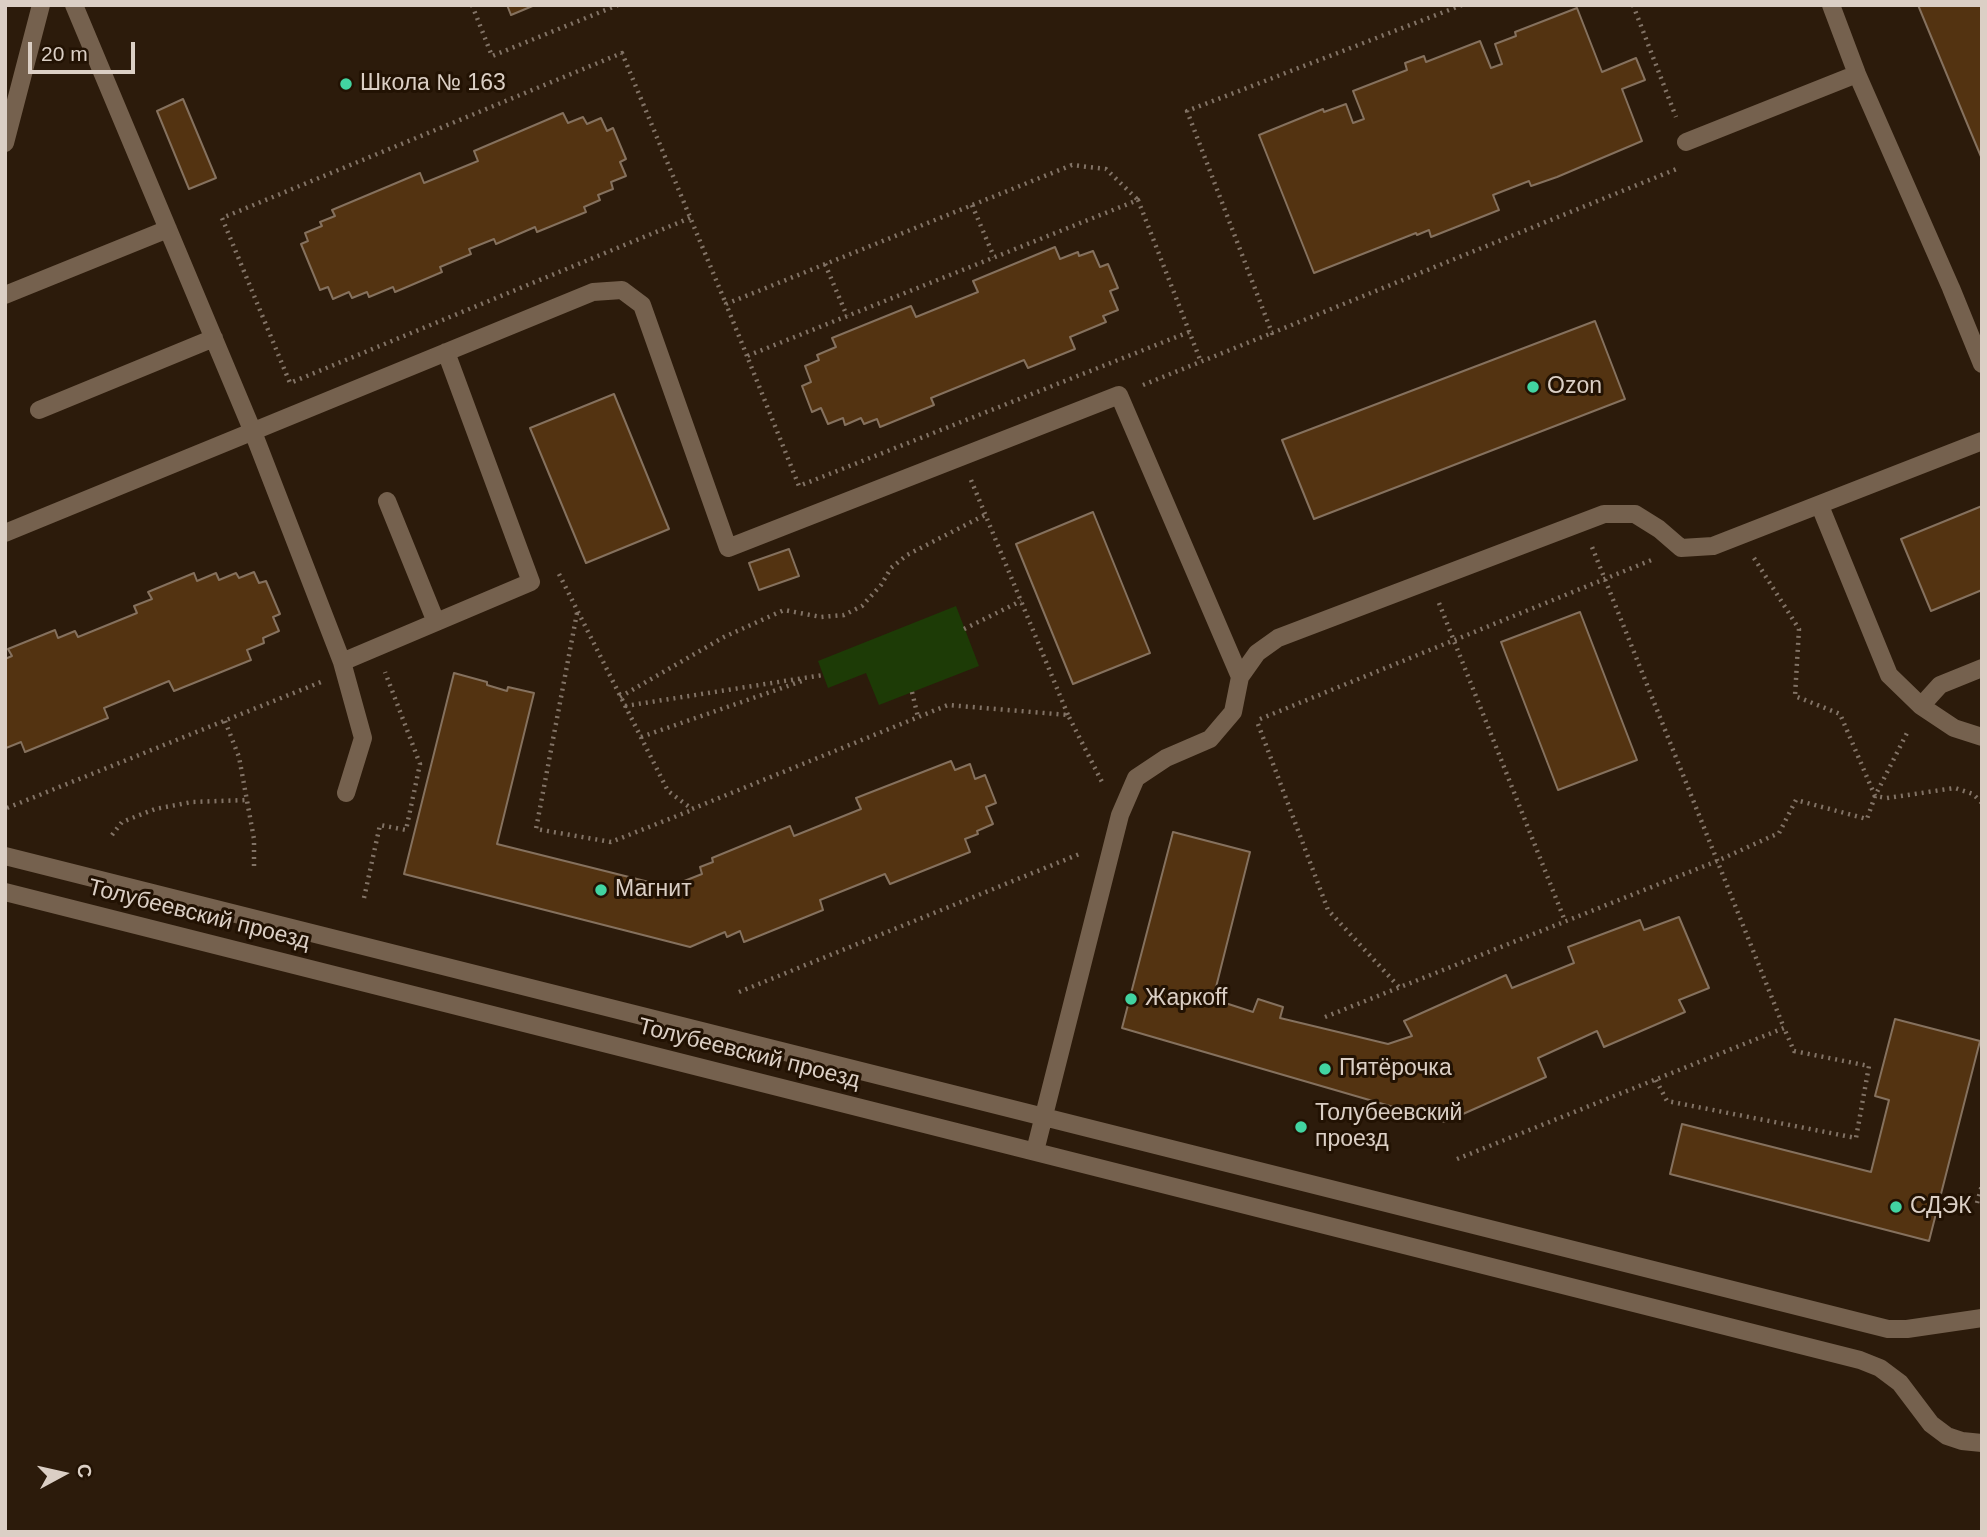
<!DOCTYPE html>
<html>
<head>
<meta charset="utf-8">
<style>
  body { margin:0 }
  #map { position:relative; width:1987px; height:1537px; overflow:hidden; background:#2c1b0b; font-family:Arial,sans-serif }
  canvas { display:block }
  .frame { position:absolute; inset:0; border:7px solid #dbcfc5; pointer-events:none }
  .north { position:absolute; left:28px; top:1439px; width:70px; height:70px; -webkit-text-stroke:5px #221203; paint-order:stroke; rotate:82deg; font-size:19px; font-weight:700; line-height:28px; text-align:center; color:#dbcfc5 }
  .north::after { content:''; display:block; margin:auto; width:24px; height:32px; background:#dbcfc5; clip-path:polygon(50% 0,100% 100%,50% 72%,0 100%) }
  .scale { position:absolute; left:28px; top:42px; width:107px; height:32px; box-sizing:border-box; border:4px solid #dbcfc5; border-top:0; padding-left:9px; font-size:21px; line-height:24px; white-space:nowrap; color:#dbcfc5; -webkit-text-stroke:5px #221203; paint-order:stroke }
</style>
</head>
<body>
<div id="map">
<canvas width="1987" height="1537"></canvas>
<div class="frame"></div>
<div class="north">С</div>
<div class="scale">20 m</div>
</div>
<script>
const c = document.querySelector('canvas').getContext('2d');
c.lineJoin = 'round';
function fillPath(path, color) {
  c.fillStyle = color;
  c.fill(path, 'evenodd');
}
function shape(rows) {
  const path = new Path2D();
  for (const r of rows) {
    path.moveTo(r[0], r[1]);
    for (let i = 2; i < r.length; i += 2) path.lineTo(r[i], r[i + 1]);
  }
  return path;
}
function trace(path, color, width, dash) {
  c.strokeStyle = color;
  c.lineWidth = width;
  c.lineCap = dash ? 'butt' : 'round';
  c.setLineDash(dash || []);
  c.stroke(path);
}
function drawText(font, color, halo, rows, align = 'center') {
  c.font = font + ' Arial,sans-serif';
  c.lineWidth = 6;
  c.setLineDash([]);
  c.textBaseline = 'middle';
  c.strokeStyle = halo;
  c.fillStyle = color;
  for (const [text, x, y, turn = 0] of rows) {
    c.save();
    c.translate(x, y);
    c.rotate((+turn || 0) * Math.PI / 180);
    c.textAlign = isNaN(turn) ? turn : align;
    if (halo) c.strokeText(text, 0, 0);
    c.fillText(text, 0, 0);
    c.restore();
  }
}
fillPath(shape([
  [956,606,979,666,879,705,866,673,828,688,818,661]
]), '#1d3b06');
const building = shape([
  [507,5,535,5,511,15,507,5],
  [1918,5,1982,5,1982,159,1969,128,1918,5],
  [1577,8,1602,72,1636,58,1645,80,1622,89,1642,141,1557,177,1531,186,1529,181,1493,195,1499,210,1431,237,1429,230,1417,235,1416,233,1314,273,1259,135,1323,109,1324,112,1346,104,1353,123,1364,119,1353,91,1407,70,1405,63,1424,56,1426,62,1480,41,1491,68,1502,64,1495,44,1516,36,1515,32,1577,8],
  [183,99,216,178,189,189,157,111,183,99],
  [563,113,568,123,583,117,587,124,601,118,607,131,613,128,626,159,620,162,626,176,611,182,613,189,598,195,600,200,584,207,586,212,537,232,535,227,496,244,494,239,469,249,471,254,440,267,442,272,395,292,393,287,369,297,367,292,352,298,349,292,333,299,328,287,320,290,301,244,308,241,305,233,322,226,320,222,335,216,332,210,420,173,424,183,478,161,474,151,563,113],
  [1055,247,1060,259,1078,252,1079,256,1093,251,1100,267,1108,264,1118,288,1110,291,1118,310,1103,316,1106,322,1070,337,1075,349,1028,368,1024,360,931,398,934,405,880,427,877,419,864,424,861,418,845,425,843,418,828,424,821,408,812,412,802,386,811,382,805,366,819,360,817,355,836,347,832,338,911,306,916,317,978,292,973,281,1055,247],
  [1595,321,1625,399,1314,519,1282,440,1595,321],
  [614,394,669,529,586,563,530,428,614,394],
  [1982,506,1982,590,1931,611,1901,539,1982,506],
  [1093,512,1150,653,1073,684,1016,544,1093,512],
  [789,549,799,576,759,590,749,563,789,549],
  [254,572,259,583,266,581,280,614,273,617,279,631,263,638,264,643,247,650,251,660,174,691,169,681,104,708,108,718,25,752,21,742,6,748,5,659,12,656,8,649,55,630,58,638,75,631,78,637,137,613,134,606,152,599,148,592,194,573,197,581,216,573,219,580,236,573,239,578,254,572],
  [1580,612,1637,760,1558,790,1501,642,1580,612],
  [454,673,487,682,487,685,507,691,508,687,534,693,497,844,669,887,702,874,700,867,713,862,712,858,790,826,794,836,861,809,856,798,951,761,955,770,970,764,975,779,985,775,996,803,986,807,993,824,977,831,978,834,965,839,970,852,890,884,885,874,820,900,823,910,744,942,740,931,727,937,725,932,690,947,404,874,454,673],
  [1173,832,1250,852,1213,999,1253,1012,1258,999,1283,1007,1280,1018,1388,1044,1412,1036,1404,1021,1506,975,1512,988,1574,963,1568,947,1640,920,1644,930,1679,917,1709,988,1679,1000,1685,1012,1604,1047,1597,1031,1538,1058,1546,1077,1445,1122,1122,1028,1173,832],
  [1895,1019,1980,1041,1929,1241,1670,1174,1682,1124,1871,1172,1889,1100,1875,1096,1895,1019]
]);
fillPath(building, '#533311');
trace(building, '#85715e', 2);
trace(shape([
  [472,5,492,56,618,5],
  [1462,5,1187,111,1272,333,1679,168],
  [1633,5,1676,117],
  [972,205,994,257],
  [690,218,290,383,222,218,622,53,726,304],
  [825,264,847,316],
  [1189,332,799,486,747,356,1138,200,1201,362],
  [747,356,726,304,1072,165,1106,169,1138,200],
  [1143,385,1272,333],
  [971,480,1068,715],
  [1754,558,1799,629,1795,696,1840,714,1875,796,1887,798,1955,788,1973,794,1982,803],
  [559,574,668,791,692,809,948,705,1068,715,1103,784],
  [1439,603,1565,921],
  [577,613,536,829,611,842,692,810],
  [964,629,1021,601],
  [912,692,918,717],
  [620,697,724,637,784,610,821,617,844,615,862,606,881,585,891,568,907,555,985,515],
  [625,706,823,675],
  [1260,719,1654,559],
  [225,721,239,757,254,839,254,871],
  [1258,724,1328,910,1399,987],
  [641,737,802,681],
  [7,808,321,682],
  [112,835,122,822,155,809,192,802,247,800],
  [364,898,380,825,406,830,420,764,385,672],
  [739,992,1082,853],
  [1325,1017,1717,861,1779,833,1796,800,1867,819,1875,796,1909,729],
  [1656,1080,1667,1101,1856,1138,1869,1066,1794,1051,1784,1028],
  [1457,1159,1784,1028,1592,547],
  [1977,1203,1982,1185]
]), '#827366', 4.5, [2, 5]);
trace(shape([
  [74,5,253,432,342,662,531,582,446,352],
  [1831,5,1857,74,1951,288,1982,364],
  [1686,142,1857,74],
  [5,143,41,5],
  [5,295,168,229],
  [39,410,214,338],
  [387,501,436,622],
  [1820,506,1889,675,1921,706,1954,728,1982,737],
  [5,533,593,292,622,290,642,305,728,548,1119,395,1240,677],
  [342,662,363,738,346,793],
  [1921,706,1940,685,1982,668],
  [5,856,1888,1329,1907,1329,1982,1318],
  [5,892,1860,1360,1880,1368,1900,1383,1931,1424,1947,1436,1962,1441,1982,1443],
  [1035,1151,1120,815,1136,778,1166,758,1210,739,1233,712,1240,677,1257,653,1278,638,1604,514,1635,514,1659,529,1681,548,1713,546,1982,441]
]), '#75614e', 18);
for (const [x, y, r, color] of [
  [346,84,7,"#42d4a1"],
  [1533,387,7,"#42d4a1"],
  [601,890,7,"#42d4a1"],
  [1131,999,7,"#42d4a1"],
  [1325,1069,7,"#42d4a1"],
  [1301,1127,7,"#42d4a1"],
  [1896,1207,7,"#42d4a1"]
]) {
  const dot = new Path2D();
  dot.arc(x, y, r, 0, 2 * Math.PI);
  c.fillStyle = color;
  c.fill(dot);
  trace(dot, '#221203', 2.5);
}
drawText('23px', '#dbcfc5', '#221203', [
  ["Школа № 163",360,84],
  ["Ozon",1547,387],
  ["Магнит",615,890],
  ["Жаркoff",1145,999],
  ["Пятёрочка",1339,1069],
  ["Толубеевский",1315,1114],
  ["проезд",1315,1140],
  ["СДЭК",1910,1207]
], 'left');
drawText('23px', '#dbcfc5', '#221203', [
  ["Толубеевский проезд",199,915,14],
  ["Толубеевский проезд",749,1054,14]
]);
</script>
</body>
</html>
